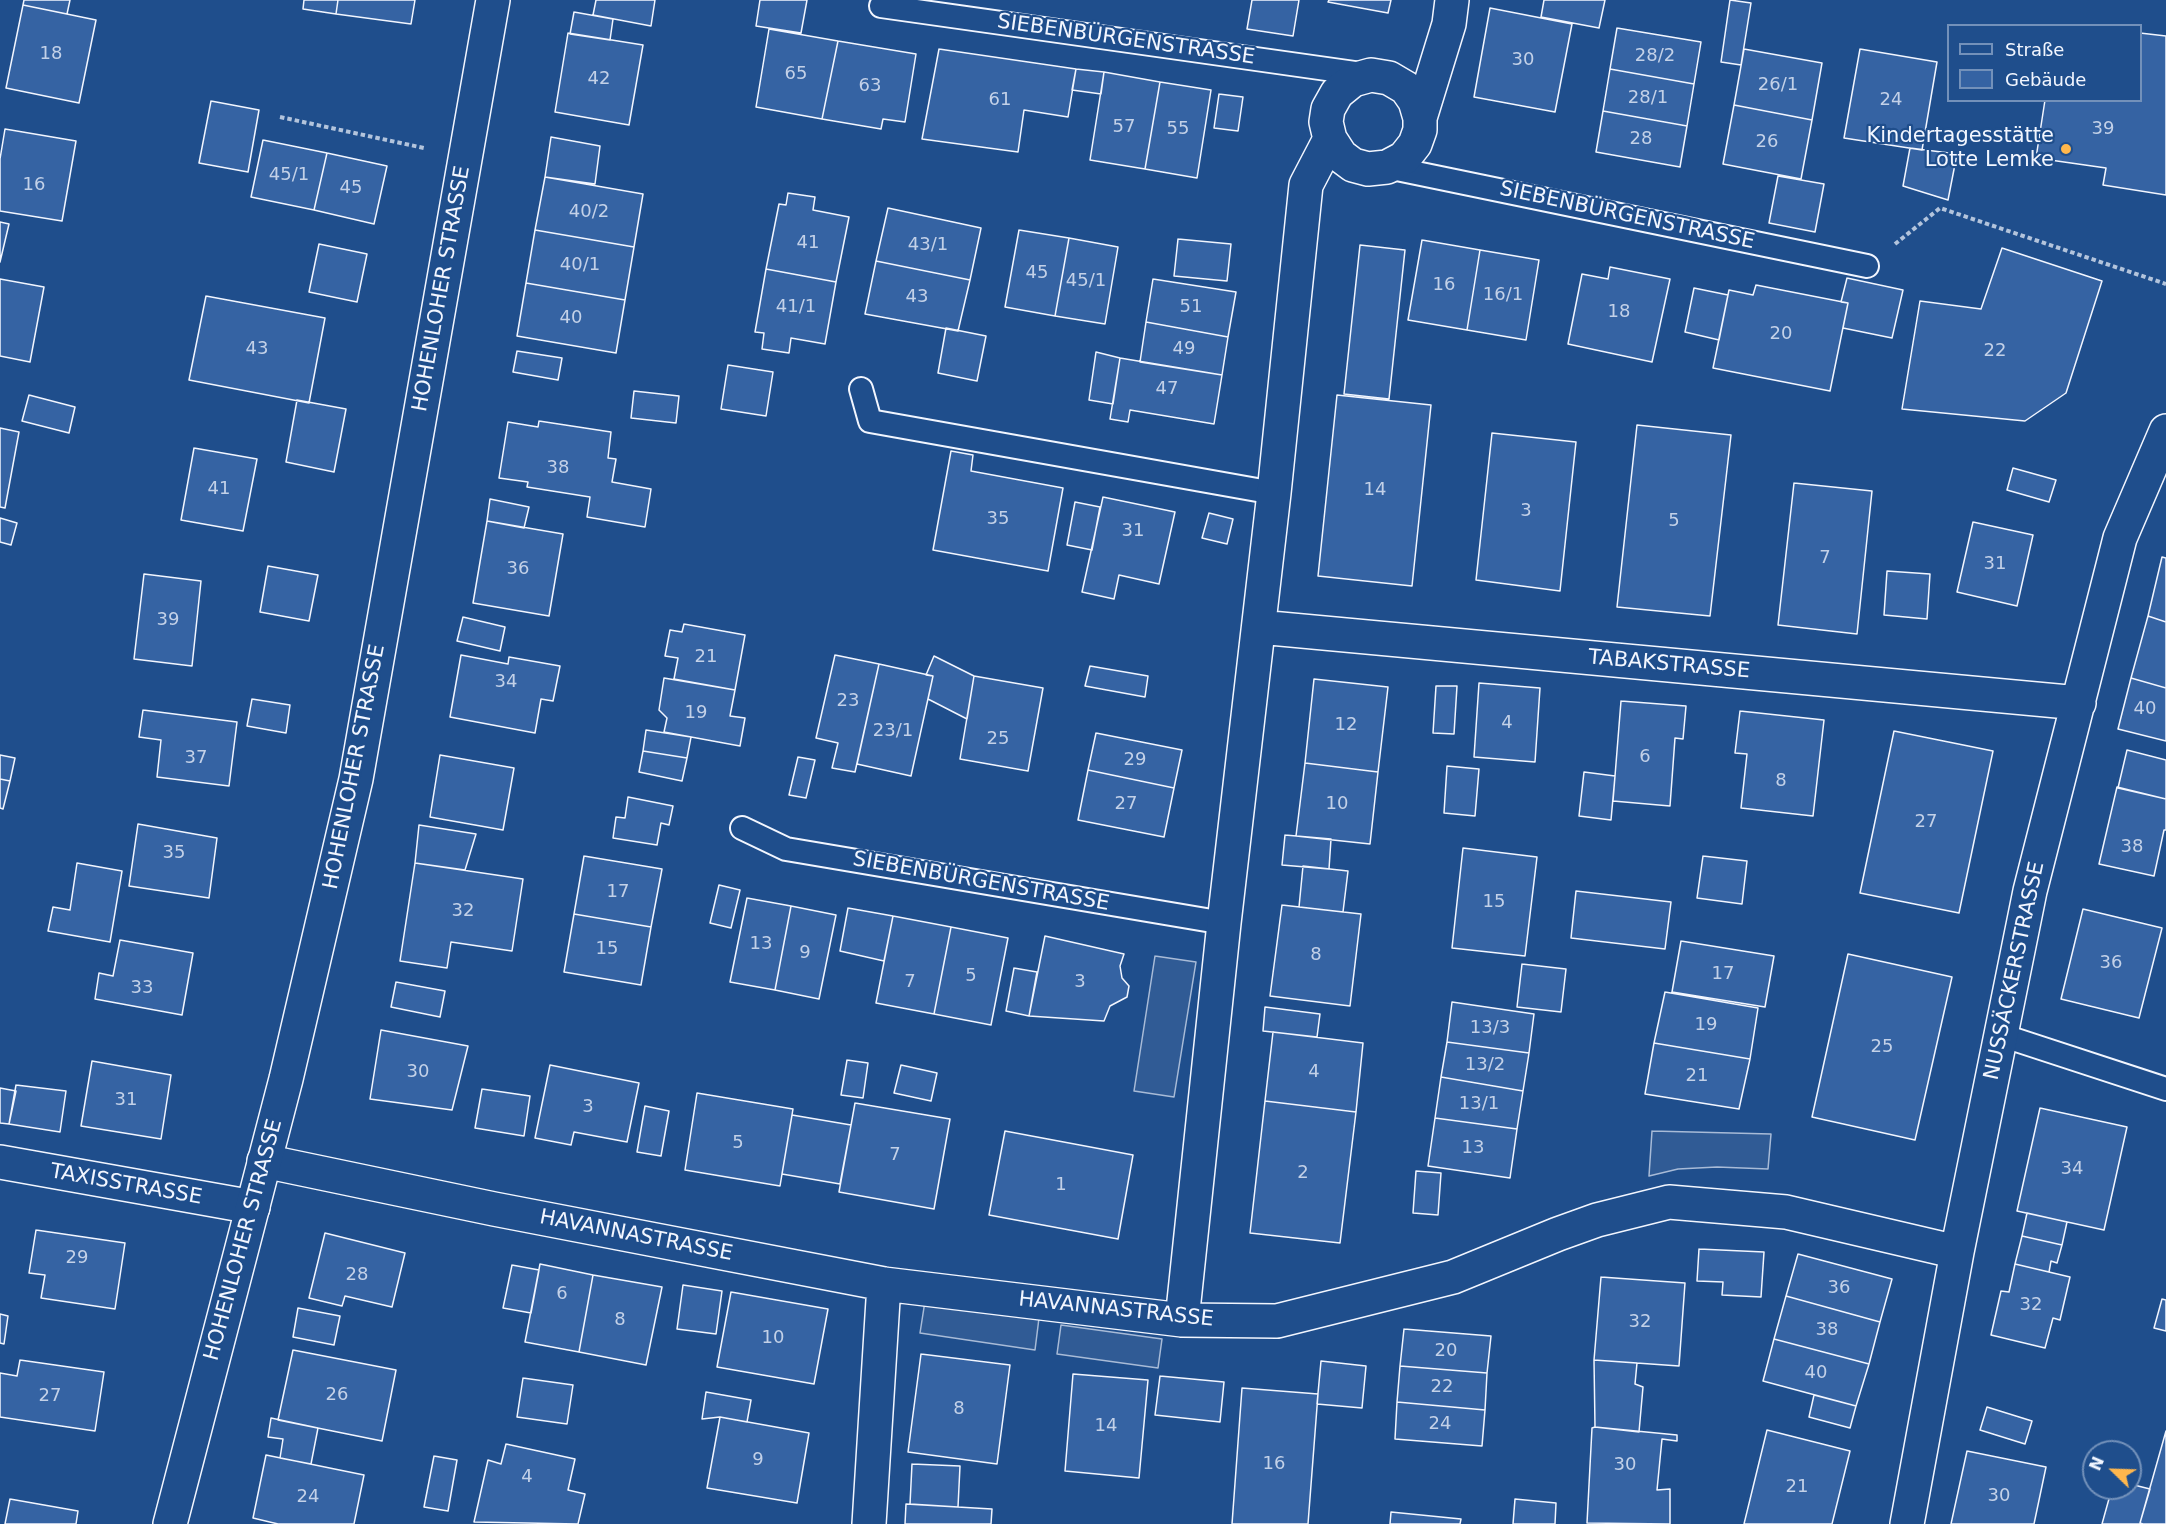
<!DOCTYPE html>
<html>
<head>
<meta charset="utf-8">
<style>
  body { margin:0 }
  #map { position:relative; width:2166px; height:1524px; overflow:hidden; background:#1f4e8c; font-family:"DejaVu Sans",sans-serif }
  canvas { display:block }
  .legend { position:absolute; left:1947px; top:24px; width:195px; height:78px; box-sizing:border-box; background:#1f4e8c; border:2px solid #7391ba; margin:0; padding:8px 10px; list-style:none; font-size:18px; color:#f2f6ff }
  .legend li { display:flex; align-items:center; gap:12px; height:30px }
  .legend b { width:30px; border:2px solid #7391ba }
  .north { position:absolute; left:2082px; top:1440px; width:60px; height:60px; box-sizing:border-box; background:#1f4e8c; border:2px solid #7391ba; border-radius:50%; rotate:293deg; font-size:16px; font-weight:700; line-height:24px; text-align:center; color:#f2f6ff }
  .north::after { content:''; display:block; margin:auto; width:21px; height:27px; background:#ffb74d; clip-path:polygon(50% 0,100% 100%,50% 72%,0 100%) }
</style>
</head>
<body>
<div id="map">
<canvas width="2166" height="1524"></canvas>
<ul class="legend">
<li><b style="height:8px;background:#1f4e8c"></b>Straße</li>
<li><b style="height:16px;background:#3563a3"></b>Gebäude</li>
</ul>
<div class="north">N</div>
</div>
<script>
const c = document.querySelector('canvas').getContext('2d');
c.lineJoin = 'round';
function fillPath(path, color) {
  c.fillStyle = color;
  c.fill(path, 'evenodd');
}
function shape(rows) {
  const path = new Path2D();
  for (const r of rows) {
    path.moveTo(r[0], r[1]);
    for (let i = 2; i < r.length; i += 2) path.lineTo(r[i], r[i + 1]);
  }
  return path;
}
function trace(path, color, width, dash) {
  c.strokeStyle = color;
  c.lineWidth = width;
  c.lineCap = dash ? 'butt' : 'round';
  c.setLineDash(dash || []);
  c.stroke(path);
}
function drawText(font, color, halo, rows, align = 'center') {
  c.font = font + ' "DejaVu Sans",sans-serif';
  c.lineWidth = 4.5;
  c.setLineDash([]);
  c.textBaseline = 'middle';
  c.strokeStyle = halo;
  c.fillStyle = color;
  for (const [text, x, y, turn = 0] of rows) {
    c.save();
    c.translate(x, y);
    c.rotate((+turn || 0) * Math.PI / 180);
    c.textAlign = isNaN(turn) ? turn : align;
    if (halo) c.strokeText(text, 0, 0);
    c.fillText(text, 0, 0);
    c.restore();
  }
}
const parking = shape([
  [1155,956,1196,962,1174,1097,1134,1091,1155,956],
  [1652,1131,1771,1134,1768,1169,1717,1167,1678,1169,1649,1176,1652,1131],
  [925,1301,1039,1318,1035,1350,920,1333,925,1301],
  [1061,1325,1162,1339,1158,1368,1057,1354,1061,1325]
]);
fillPath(parking, '#305b95');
trace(parking, '#a8bbd7', 1.5);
const building = shape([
  [24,0,70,0,67,14,23,5,24,0],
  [304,0,338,0,336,14,303,9,304,0],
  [338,0,415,0,411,24,336,14,338,0],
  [596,0,655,0,651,26,593,15,596,0],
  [760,0,807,0,801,33,756,26,760,0],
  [1252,0,1299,0,1293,36,1247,29,1252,0],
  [1329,0,1391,0,1388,13,1328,2,1329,0],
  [1544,0,1605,0,1599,28,1541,17,1544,0],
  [1730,0,1751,3,1741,65,1721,62,1730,0],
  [23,5,96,20,79,103,6,88,23,5],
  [1490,8,1572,24,1555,112,1474,97,1490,8],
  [574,12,613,19,610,40,570,34,574,12],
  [1617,28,1701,42,1694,84,1610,69,1617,28],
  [769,29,838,41,822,119,756,107,769,29],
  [568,33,643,45,629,125,555,112,568,33],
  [2140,33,2166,36,2166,195,2103,185,2106,168,2036,158,2045,100,2140,100,2140,33],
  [838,41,916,54,905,122,883,119,881,129,822,119,838,41],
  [939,49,1076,69,1068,117,1024,110,1018,152,922,139,939,49],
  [1744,49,1822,63,1812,120,1734,105,1744,49],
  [1860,49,1937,62,1922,150,1844,138,1860,49],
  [1076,69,1104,72,1101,94,1072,90,1076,69],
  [1610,69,1694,84,1687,126,1603,111,1610,69],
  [1104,72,1160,82,1145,169,1090,160,1104,72],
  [1160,82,1211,90,1197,178,1145,169,1160,82],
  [1219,94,1243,97,1238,131,1214,128,1219,94],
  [211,101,259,110,248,172,199,163,211,101],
  [1734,105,1812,120,1801,179,1723,164,1734,105],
  [1603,111,1687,126,1680,167,1596,152,1603,111],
  [5,129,76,141,62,221,0,211,0,159,5,129],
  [551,137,600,146,595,184,545,177,551,137],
  [263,140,327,153,314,210,251,197,263,140],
  [1910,148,1957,154,1948,200,1903,186,1910,148],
  [327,153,387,166,374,224,314,210,327,153],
  [1778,176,1824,184,1815,232,1769,223,1778,176],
  [545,177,643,194,634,247,535,230,545,177],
  [788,193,815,197,813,210,849,217,836,282,766,269,779,204,786,205,788,193],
  [888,208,981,228,970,280,876,261,888,208],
  [0,222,9,224,0,262,0,222],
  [535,230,634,247,625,300,526,283,535,230],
  [1019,230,1069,238,1055,316,1005,307,1019,230],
  [1069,238,1118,247,1105,324,1055,316,1069,238],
  [1178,239,1231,244,1227,281,1174,276,1178,239],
  [1422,240,1480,250,1467,330,1408,320,1422,240],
  [319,244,367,254,357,302,309,292,319,244],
  [1360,245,1405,250,1389,399,1344,394,1360,245],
  [2002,248,2102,281,2066,393,2025,421,1902,409,1920,301,1981,309,2002,248],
  [1480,250,1539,260,1526,340,1467,330,1480,250],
  [876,261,970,280,958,331,865,314,876,261],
  [1610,267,1670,279,1652,362,1568,344,1582,274,1608,279,1610,267],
  [766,269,836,282,825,344,791,338,789,353,762,349,764,333,755,332,766,269],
  [1847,278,1903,290,1892,338,1843,328,1848,303,1841,302,1847,278],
  [0,279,44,287,30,362,0,356,0,279],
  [1153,279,1236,292,1228,337,1146,322,1153,279],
  [526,283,625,300,616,353,517,336,526,283],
  [1756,285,1848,303,1830,391,1713,368,1729,290,1753,295,1756,285],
  [1694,288,1728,295,1719,340,1685,332,1694,288],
  [206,296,325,318,309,403,189,380,206,296],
  [1146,322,1228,337,1222,375,1140,362,1146,322],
  [946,328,986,336,977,381,938,373,946,328],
  [517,351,562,358,558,380,513,372,517,351],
  [1096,352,1120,358,1113,404,1089,400,1096,352],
  [1120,358,1222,375,1214,424,1130,410,1128,422,1110,419,1120,358],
  [728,365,773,372,766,416,721,409,728,365],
  [634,391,679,396,676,423,631,418,634,391],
  [29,395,75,407,69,433,22,421,29,395],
  [1337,395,1431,405,1412,586,1318,576,1337,395],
  [297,400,346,409,334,472,286,462,297,400],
  [539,421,611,432,608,458,616,459,612,482,651,489,645,527,587,517,590,497,527,487,528,482,499,478,508,422,538,427,539,421],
  [1637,425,1731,435,1710,616,1617,607,1637,425],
  [0,428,19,432,5,508,0,507,0,428],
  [1492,433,1576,442,1560,591,1476,580,1492,433],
  [194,448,257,459,243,531,181,520,194,448],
  [951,451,973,455,971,471,1063,488,1048,571,933,550,951,451],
  [2013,468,2056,480,2049,502,2007,490,2013,468],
  [1794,483,1872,491,1857,634,1778,625,1794,483],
  [1103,497,1175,512,1159,584,1119,575,1114,599,1082,592,1103,497],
  [490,499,529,507,524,528,487,521,490,499],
  [1075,502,1100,507,1092,550,1067,545,1075,502],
  [1209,513,1233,519,1227,544,1202,538,1209,513],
  [0,518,17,523,11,545,0,542,0,518],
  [487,521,563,534,549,616,473,603,487,521],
  [1973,522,2033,535,2017,606,1957,592,1973,522],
  [2162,557,2166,558,2166,622,2148,616,2162,557],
  [268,566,318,575,309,621,260,612,268,566],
  [1887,571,1930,574,1927,619,1884,615,1887,571],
  [144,574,201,581,192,666,134,659,144,574],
  [2148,616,2166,622,2166,688,2131,678,2148,616],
  [463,617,505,627,500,651,457,641,463,617],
  [684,624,745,635,735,690,674,679,678,658,665,656,670,630,682,632,684,624],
  [461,655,508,664,509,657,560,666,553,701,541,699,535,733,450,717,461,655],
  [835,655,879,664,855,772,832,768,838,743,816,738,835,655],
  [934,656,974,676,967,719,928,699,933,676,926,675,934,656],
  [879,664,933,676,911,776,857,764,879,664],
  [1090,666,1148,676,1145,697,1085,686,1090,666],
  [974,676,1043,688,1028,771,960,759,974,676],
  [664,678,735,690,730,716,745,718,740,746,664,732,667,718,659,710,664,678],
  [2131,678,2166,688,2166,741,2118,729,2131,678],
  [1314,679,1388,687,1378,772,1305,763,1314,679],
  [1479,683,1540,688,1535,762,1474,757,1479,683],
  [1436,686,1457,686,1454,734,1433,733,1436,686],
  [252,699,290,705,286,733,247,726,252,699],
  [1621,701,1686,706,1683,739,1675,738,1670,806,1613,801,1621,701],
  [143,710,237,722,229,786,157,777,161,740,139,737,143,710],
  [1740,711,1824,720,1813,816,1741,808,1747,754,1735,753,1740,711],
  [646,730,691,737,687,758,643,751,646,730],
  [1894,731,1993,751,1959,913,1860,893,1894,731],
  [1096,733,1182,750,1174,788,1088,770,1096,733],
  [2127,750,2166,760,2166,799,2118,788,2127,750],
  [643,751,687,758,682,781,639,772,643,751],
  [0,755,15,758,10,781,0,779,0,755],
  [440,755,514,768,503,830,430,817,440,755],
  [798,757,815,760,806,798,789,795,798,757],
  [1305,763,1378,772,1370,844,1296,836,1305,763],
  [1447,766,1479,769,1475,816,1444,813,1447,766],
  [1088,770,1174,788,1164,837,1078,820,1088,770],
  [1584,772,1615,776,1611,820,1579,816,1584,772],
  [0,779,10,781,3,809,0,808,0,779],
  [2117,787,2166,799,2166,830,2164,830,2154,876,2099,864,2117,787],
  [628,797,673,806,669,825,661,823,657,845,613,838,616,817,625,818,628,797],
  [138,824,217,838,209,898,129,886,138,824],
  [419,825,476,834,465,870,415,863,419,825],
  [1285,835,1331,839,1329,869,1282,865,1285,835],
  [1463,848,1537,857,1525,956,1452,948,1463,848],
  [584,856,662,869,651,927,574,914,584,856],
  [1703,856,1747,861,1742,904,1697,898,1703,856],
  [77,863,122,871,110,942,48,931,53,907,70,910,77,863],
  [415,863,523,879,512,951,451,942,447,968,400,961,415,863],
  [1303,866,1348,871,1343,912,1299,907,1303,866],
  [719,885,740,890,731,928,710,923,719,885],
  [1576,891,1671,902,1665,949,1571,938,1576,891],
  [747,898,791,906,775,990,730,982,747,898],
  [1282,905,1361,914,1350,1006,1270,996,1282,905],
  [791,906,836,915,819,999,775,990,791,906],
  [848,908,893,916,884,961,840,951,848,908],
  [2083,909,2162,928,2139,1018,2061,999,2083,909],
  [574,914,651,927,641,985,564,972,574,914],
  [893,916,951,927,934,1014,876,1003,893,916],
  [951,927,1008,938,991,1025,934,1014,951,927],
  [1045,936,1124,954,1120,966,1122,978,1129,986,1127,997,1110,1006,1104,1021,1029,1016,1045,936],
  [120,940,193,953,182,1015,95,999,99,973,113,976,120,940],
  [1681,941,1774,956,1765,1007,1672,992,1681,941],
  [1848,954,1952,977,1915,1140,1812,1117,1848,954],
  [1522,964,1566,969,1561,1012,1517,1007,1522,964],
  [1014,968,1037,972,1029,1016,1006,1011,1014,968],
  [396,982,445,991,440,1017,391,1007,396,982],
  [1665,992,1758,1008,1750,1059,1654,1043,1665,992],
  [1452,1002,1534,1014,1529,1053,1447,1042,1452,1002],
  [1265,1007,1320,1014,1317,1037,1263,1031,1265,1007],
  [381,1030,468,1046,452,1110,370,1099,381,1030],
  [1273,1032,1363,1043,1356,1112,1265,1101,1273,1032],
  [1447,1042,1529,1053,1523,1091,1441,1077,1447,1042],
  [1654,1043,1750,1059,1739,1109,1645,1094,1654,1043],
  [847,1060,868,1063,863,1098,841,1095,847,1060],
  [92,1061,171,1075,161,1139,81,1126,92,1061],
  [550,1065,639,1083,627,1142,574,1132,571,1145,535,1138,550,1065],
  [901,1065,937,1073,931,1101,894,1093,901,1065],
  [1441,1077,1523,1091,1517,1129,1435,1118,1441,1077],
  [16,1085,66,1091,60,1132,9,1124,16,1085],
  [0,1088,16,1091,9,1124,0,1123,0,1088],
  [482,1089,530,1096,524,1136,475,1128,482,1089],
  [697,1093,793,1109,780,1186,685,1170,697,1093],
  [1265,1101,1356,1112,1340,1243,1250,1233,1265,1101],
  [855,1103,950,1119,934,1209,839,1192,855,1103],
  [645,1106,669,1111,661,1156,637,1152,645,1106],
  [2040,1108,2127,1127,2104,1230,2017,1211,2040,1108],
  [792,1115,851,1125,840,1184,782,1174,792,1115],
  [1435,1118,1517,1129,1510,1178,1428,1166,1435,1118],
  [1005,1131,1133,1155,1118,1239,989,1215,1005,1131],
  [1416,1171,1441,1173,1438,1215,1413,1213,1416,1171],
  [2027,1213,2067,1222,2062,1245,2022,1236,2027,1213],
  [36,1230,125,1243,115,1309,41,1298,45,1275,29,1273,36,1230],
  [325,1233,405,1253,392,1307,345,1296,342,1306,309,1298,325,1233],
  [2022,1236,2062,1245,2057,1263,2051,1261,2049,1272,2015,1264,2022,1236],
  [1699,1249,1764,1252,1761,1297,1722,1295,1723,1282,1697,1281,1699,1249],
  [1798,1254,1892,1279,1880,1322,1786,1296,1798,1254],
  [540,1264,593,1275,579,1352,525,1342,540,1264],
  [2015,1264,2070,1277,2060,1320,2053,1318,2045,1348,1991,1335,2001,1291,2009,1292,2015,1264],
  [512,1265,539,1270,531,1313,503,1308,512,1265],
  [593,1275,662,1287,646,1365,579,1352,593,1275],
  [1601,1277,1685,1283,1679,1366,1594,1360,1601,1277],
  [683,1285,722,1291,716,1334,677,1329,683,1285],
  [731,1292,828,1309,814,1384,717,1367,731,1292],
  [1786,1296,1880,1322,1869,1364,1774,1339,1786,1296],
  [2162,1299,2166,1300,2166,1331,2154,1328,2162,1299],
  [298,1308,340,1316,334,1345,293,1337,298,1308],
  [0,1314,8,1316,4,1344,0,1343,0,1314],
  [1404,1329,1491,1336,1487,1373,1400,1366,1404,1329],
  [1774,1339,1869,1364,1856,1406,1763,1381,1774,1339],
  [293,1350,396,1370,382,1441,278,1420,293,1350],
  [921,1354,1010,1365,997,1464,908,1452,921,1354],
  [20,1360,104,1372,95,1431,0,1417,0,1373,17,1376,20,1360],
  [1594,1360,1637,1363,1635,1384,1643,1387,1639,1432,1595,1427,1594,1360],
  [1321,1361,1366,1366,1362,1408,1317,1404,1321,1361],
  [1400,1366,1487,1373,1485,1410,1397,1402,1400,1366],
  [1073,1374,1148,1380,1139,1478,1065,1471,1073,1374],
  [1160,1376,1224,1382,1220,1422,1155,1415,1160,1376],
  [523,1378,573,1385,567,1424,517,1417,523,1378],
  [1242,1388,1318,1394,1308,1524,1232,1524,1242,1388],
  [706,1392,751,1400,747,1422,720,1417,702,1419,706,1392],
  [1814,1395,1856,1406,1850,1428,1809,1417,1814,1395],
  [1397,1402,1485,1410,1482,1446,1395,1439,1397,1402],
  [1987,1407,2032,1421,2025,1444,1980,1430,1987,1407],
  [720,1417,809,1433,797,1503,707,1488,720,1417],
  [271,1418,318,1428,311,1464,280,1458,283,1439,268,1437,271,1418],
  [1595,1427,1677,1435,1677,1441,1662,1439,1657,1490,1670,1489,1670,1524,1587,1523,1592,1428,1595,1427],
  [1767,1430,1850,1451,1832,1524,1744,1524,1767,1430],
  [2166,1431,2166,1524,2143,1524,2140,1523,2166,1431],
  [506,1444,575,1459,568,1490,585,1494,578,1524,474,1522,488,1460,501,1464,506,1444],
  [1967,1451,2046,1467,2034,1524,1951,1524,1967,1451],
  [266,1455,364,1475,354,1524,278,1524,253,1518,266,1455],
  [434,1456,457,1460,448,1511,424,1507,434,1456],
  [912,1464,960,1466,958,1507,910,1504,912,1464],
  [2130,1484,2150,1489,2140,1523,2143,1524,2102,1524,2112,1488,2130,1488,2130,1484],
  [10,1499,78,1511,76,1524,5,1524,10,1499],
  [1515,1499,1556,1503,1555,1524,1513,1524,1515,1499],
  [906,1504,992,1509,991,1524,905,1524,906,1504],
  [1391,1512,1461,1519,1460,1524,1390,1524,1391,1512]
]);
fillPath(building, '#3563a3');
trace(building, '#f2f6ff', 1.5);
const lane = shape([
  [881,6,1369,75],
  [1387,167,1867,266],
  [861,389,870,421,1274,493],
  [742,828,786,849,1224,923],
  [2001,1035,2166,1089]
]);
const street = shape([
  [1420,118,1415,101,1406,88,1389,78,1371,75,1353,80,1337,93,1328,109,1326,122,1330,139,1341,156,1353,165,1368,169,1387,167,1404,158,1415,144,1420,130,1420,118,1449,24,1452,0],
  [1259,627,2079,703],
  [264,1161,494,1209,884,1284,1182,1320,1277,1321,1453,1277,1558,1234,1597,1220,1669,1202,1786,1212,1957,1252],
  [0,1162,253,1207],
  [1182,1320,1224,923,1274,493,1306,185,1330,139],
  [869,1524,884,1284],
  [1907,1524,1957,1252,2030,891,2120,538,2166,431]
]);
const secondary = shape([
  [170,1524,286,1079,356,779,493,0]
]);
trace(lane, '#f2f6ff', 26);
trace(street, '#f2f6ff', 36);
trace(secondary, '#f2f6ff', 36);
trace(shape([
  [280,117,424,148],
  [1895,244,1940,208,2166,284]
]), '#b3c4dc', 4, [4.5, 3]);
trace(lane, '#1f4e8c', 22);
trace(street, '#1f4e8c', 33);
trace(secondary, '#1f4e8c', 33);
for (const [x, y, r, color] of [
  [2066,149,6,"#ffb74d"]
]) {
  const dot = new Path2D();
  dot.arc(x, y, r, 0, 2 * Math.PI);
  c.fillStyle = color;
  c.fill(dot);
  trace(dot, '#1f4e8c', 2);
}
drawText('18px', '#c3d1e8', null, [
  ["18",51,54],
  ["28/2",1655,56],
  ["30",1523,60],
  ["65",796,74],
  ["42",599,79],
  ["26/1",1778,85],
  ["63",870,86],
  ["28/1",1648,98],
  ["61",1000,100],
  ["24",1891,100],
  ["57",1124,127],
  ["55",1178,129],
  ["39",2103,129],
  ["28",1641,139],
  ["26",1767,142],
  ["45/1",289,175],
  ["16",34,185],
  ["45",351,188],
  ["40/2",589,212],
  ["41",808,243],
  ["43/1",928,245],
  ["40/1",580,265],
  ["45",1037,273],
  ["45/1",1086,281],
  ["16",1444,285],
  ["16/1",1503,295],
  ["43",917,297],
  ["41/1",796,307],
  ["51",1191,307],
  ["18",1619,312],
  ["40",571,318],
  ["20",1781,334],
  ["43",257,349],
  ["49",1184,349],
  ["22",1995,351],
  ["47",1167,389],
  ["38",558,468],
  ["41",219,489],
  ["14",1375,490],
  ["3",1526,511],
  ["35",998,519],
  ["5",1674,521],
  ["31",1133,531],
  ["7",1825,558],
  ["31",1995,564],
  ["36",518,569],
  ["39",168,620],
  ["21",706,657],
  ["34",506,682],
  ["23",848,701],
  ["40",2145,709],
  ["19",696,713],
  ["4",1507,723],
  ["12",1346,725],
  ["23/1",893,731],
  ["25",998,739],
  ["6",1645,757],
  ["37",196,758],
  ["29",1135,760],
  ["8",1781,781],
  ["27",1126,804],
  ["10",1337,804],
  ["27",1926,822],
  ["38",2132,847],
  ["35",174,853],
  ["17",618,892],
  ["15",1494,902],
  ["32",463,911],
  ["13",761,944],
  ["15",607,949],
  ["9",805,953],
  ["8",1316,955],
  ["36",2111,963],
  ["17",1723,974],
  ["5",971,976],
  ["7",910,982],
  ["3",1080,982],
  ["33",142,988],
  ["19",1706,1025],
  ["13/3",1490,1028],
  ["25",1882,1047],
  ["13/2",1485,1065],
  ["30",418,1072],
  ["4",1314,1072],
  ["21",1697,1076],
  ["31",126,1100],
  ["13/1",1479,1104],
  ["3",588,1107],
  ["5",738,1143],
  ["13",1473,1148],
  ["7",895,1155],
  ["34",2072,1169],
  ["2",1303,1173],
  ["1",1061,1185],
  ["29",77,1258],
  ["28",357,1275],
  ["36",1839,1288],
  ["6",562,1294],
  ["32",2031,1305],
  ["8",620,1320],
  ["32",1640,1322],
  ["38",1827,1330],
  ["10",773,1338],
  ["20",1446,1351],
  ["40",1816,1373],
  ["22",1442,1387],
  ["26",337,1395],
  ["27",50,1396],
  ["8",959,1409],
  ["24",1440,1424],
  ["14",1106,1426],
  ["9",758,1460],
  ["16",1274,1464],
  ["30",1625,1465],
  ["4",527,1477],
  ["21",1797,1487],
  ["30",1999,1496],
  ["24",308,1497]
]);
drawText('21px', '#f2f6ff', '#1f4e8c', [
  ["SIEBENBÜRGENSTRASSE",1126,40,8],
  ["SIEBENBÜRGENSTRASSE",1627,216,12],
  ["HOHENLOHER STRASSE",442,289,-80],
  ["TABAKSTRASSE",1669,665,5],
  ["HOHENLOHER STRASSE",355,767,-79],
  ["SIEBENBÜRGENSTRASSE",981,882,10],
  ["NUSSÄCKERSTRASSE",2015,971,-78],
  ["TAXISSTRASSE",126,1185,10],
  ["HAVANNASTRASSE",636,1236,11],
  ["HOHENLOHER STRASSE",244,1240,-75],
  ["HAVANNASTRASSE",1116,1310,6]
]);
drawText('21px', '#f2f6ff', '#1f4e8c', [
  ["Kindertagesstätte",2054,137],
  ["Lotte Lemke",2054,161]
], 'right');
</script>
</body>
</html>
